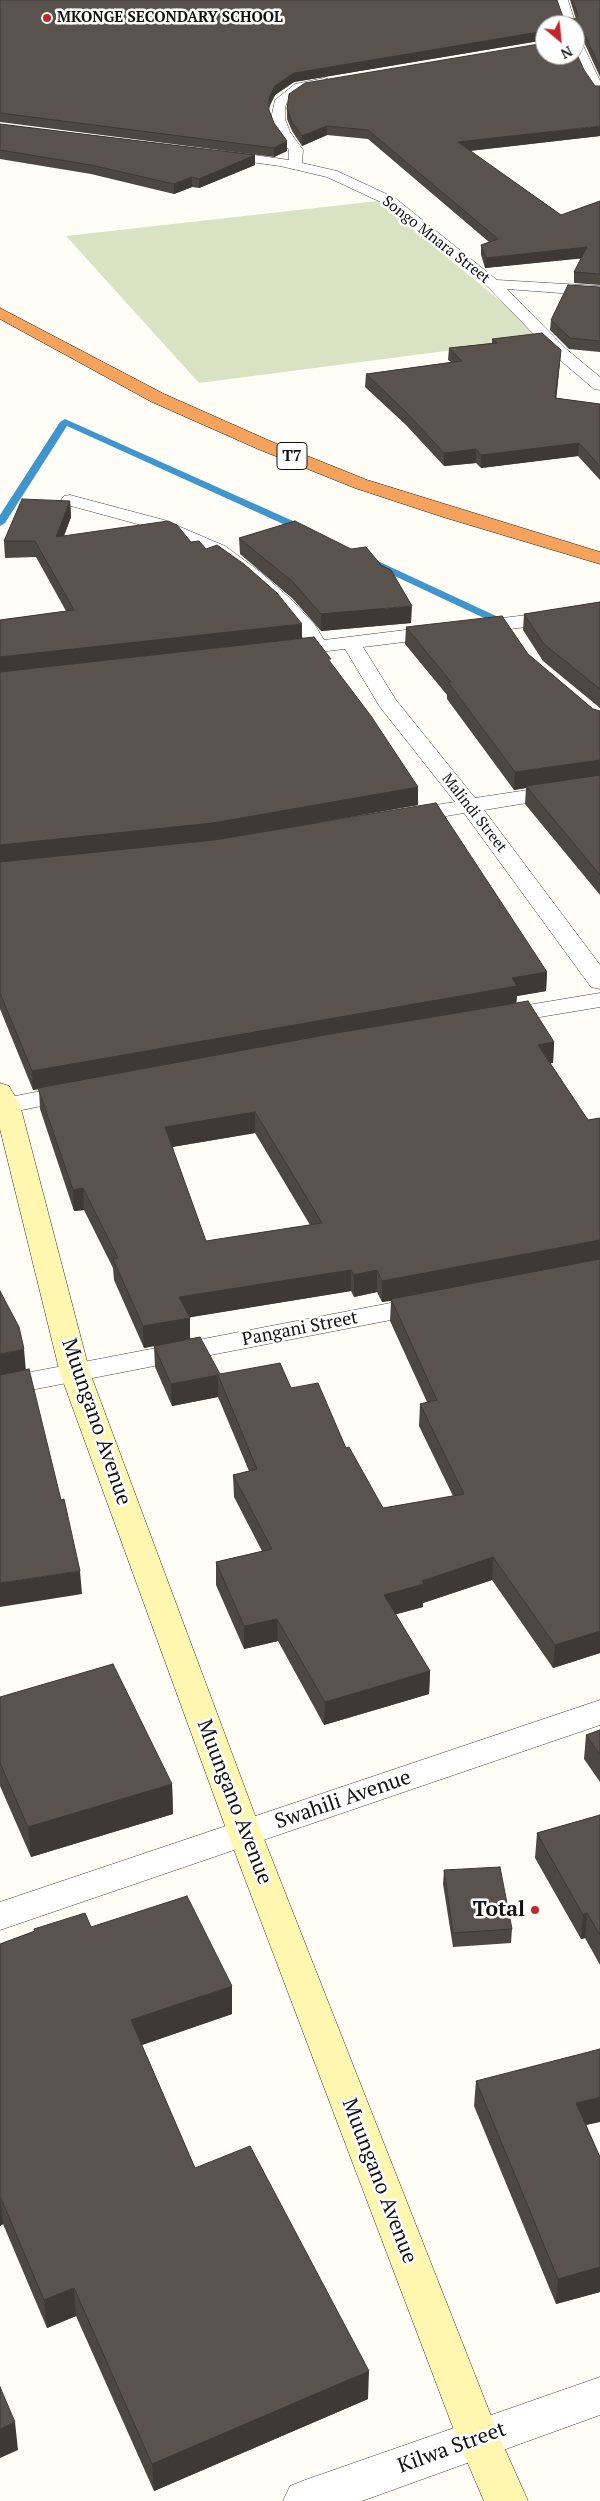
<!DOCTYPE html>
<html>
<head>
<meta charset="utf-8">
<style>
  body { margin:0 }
  #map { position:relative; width:600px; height:2501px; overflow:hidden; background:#fffdf5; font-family:"PT Serif",serif }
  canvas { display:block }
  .north { position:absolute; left:535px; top:15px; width:50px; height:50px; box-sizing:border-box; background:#fff; border:1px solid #a0a0a0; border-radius:50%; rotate:152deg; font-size:14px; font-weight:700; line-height:20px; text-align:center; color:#111 }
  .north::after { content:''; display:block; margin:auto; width:18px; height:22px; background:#c4262e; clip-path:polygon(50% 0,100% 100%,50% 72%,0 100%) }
</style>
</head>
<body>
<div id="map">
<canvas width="600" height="2501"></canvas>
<div class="north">N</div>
</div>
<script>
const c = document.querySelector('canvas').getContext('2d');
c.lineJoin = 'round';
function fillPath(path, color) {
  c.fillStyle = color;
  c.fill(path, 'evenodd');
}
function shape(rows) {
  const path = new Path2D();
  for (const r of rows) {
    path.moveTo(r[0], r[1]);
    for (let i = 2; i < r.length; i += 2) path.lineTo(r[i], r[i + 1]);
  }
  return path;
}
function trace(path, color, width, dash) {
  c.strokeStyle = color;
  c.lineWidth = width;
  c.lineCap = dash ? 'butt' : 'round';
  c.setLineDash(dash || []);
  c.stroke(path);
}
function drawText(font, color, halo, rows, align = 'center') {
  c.font = font + ' "PT Serif",serif';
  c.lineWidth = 5;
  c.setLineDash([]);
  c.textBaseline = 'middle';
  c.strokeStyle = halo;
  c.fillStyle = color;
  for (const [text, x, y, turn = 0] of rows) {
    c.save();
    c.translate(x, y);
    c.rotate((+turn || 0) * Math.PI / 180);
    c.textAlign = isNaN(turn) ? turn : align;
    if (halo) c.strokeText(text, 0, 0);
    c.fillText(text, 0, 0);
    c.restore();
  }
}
fillPath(shape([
  [378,201,546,338,199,383,66,236]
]), '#d9e3c4');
fillPath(shape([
  [65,419,311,529,312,531,303,533,67,426,5,523,0,526,0,515,60,422,65,419],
  [369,557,509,622,510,624,505,627,501,626,365,562,365,558,369,557]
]), '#3f96cf');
const street = shape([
  [556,0,568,0,576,25,575,26,564,25,556,0],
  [575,37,581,41,600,81,600,94,595,93,585,78,575,55,575,37],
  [324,78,328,79,330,82,328,85,304,90,287,102,285,108,285,119,290,132,303,150,302,163,337,171,395,198,497,280,600,286,600,296,507,289,565,348,600,377,600,390,594,389,553,354,488,287,385,204,327,177,280,166,214,157,212,154,214,151,219,150,289,160,289,150,276,132,271,119,275,100,295,84,324,78],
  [70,495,164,520,225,546,259,571,292,600,315,625,324,640,600,606,600,618,363,647,396,700,475,798,600,779,600,791,484,810,600,965,600,989,591,987,464,813,405,823,397,821,394,816,397,811,455,802,380,707,345,649,285,656,278,654,275,650,278,646,305,642,299,631,278,608,245,579,211,554,152,528,64,504,61,500,64,496,70,495],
  [600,993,600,1007,498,1024,489,1022,486,1017,489,1012,498,1010,600,993],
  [77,1084,86,1087,90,1092,86,1097,7,1113,0,1111,0,1099,77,1084],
  [427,1296,437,1299,441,1305,437,1311,0,1396,0,1378,427,1296],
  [600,1700,600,1725,0,1930,0,1902,600,1700],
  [600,2377,600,2415,362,2501,283,2501,290,2486,305,2480,600,2377]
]);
const secondary = shape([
  [0,1083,9,1086,20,1105,90,1373,262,1834,499,2436,528,2501,484,2501,457,2438,228,1834,60,1373,0,1129,0,1083]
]);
const highway = shape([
  [0,308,164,394,270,441,367,480,600,552,600,564,443,517,355,488,258,449,152,402,0,319,0,308]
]);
trace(street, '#444', 1);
trace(secondary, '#333', 1);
trace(highway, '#222', 1);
fillPath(street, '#fff');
fillPath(secondary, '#fff6b0');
fillPath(highway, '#f5a25d');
fillPath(shape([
  [0,0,563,17,575,19,576,19,570,0,600,0,600,77,583,40,575,36,575,25,545,25,545,40,294,82,275,95,269,107,269,111,274,123,287,151,274,157,0,122],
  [287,109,600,136,470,151,561,215,600,201,600,285,574,283,574,272,581,258,485,268,481,255,481,245,489,242,368,139,327,135,302,146,292,131,287,119],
  [0,124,255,155,255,165,199,188,192,187,174,194,91,174,0,159],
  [600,287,600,352,569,349,550,330,551,320],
  [492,339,561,350,556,398,600,404,600,480,578,456,481,468,476,463,444,466,406,425,365,387,366,374,451,362,448,360,449,348,492,343],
  [70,501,71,517,64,536,191,542,206,549,302,639,331,664,418,805,315,823,547,972,546,991,517,996,516,1003,554,1042,553,1063,550,1063,588,1120,600,1118,600,1653,553,1668,492,1580,423,1603,423,1607,395,1614,430,1671,429,1694,324,1725,278,1641,244,1649,216,1585,216,1562,262,1551,234,1497,233,1475,249,1471,218,1397,172,1406,155,1367,154,1346,144,1348,114,1280,113,1268,84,1210,74,1211,40,1109,39,1089,33,1090,0,1009,0,620,66,611,36,557,5,558,4,541],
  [255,1133,310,1225,206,1241,172,1147],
  [351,1291,354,1297,377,1292,382,1302,391,1301,390,1321,427,1402,420,1404,419,1426,453,1496,383,1508,346,1448,291,1388,220,1374,190,1338,190,1317],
  [239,538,411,623,321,631,293,599,240,554],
  [600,602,600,708,543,661,523,630,524,614],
  [406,627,528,654,593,709,600,711,600,895,525,804,526,788,514,790,447,699,447,695,405,644],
  [0,1697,172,1784,173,1814,31,1857,0,1786],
  [600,1730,600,1782,584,1759,586,1735],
  [600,1815,600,1965,585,1938,581,1939,535,1858,537,1833],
  [444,1870,512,1929,511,1943,453,1947,443,1884],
  [91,1927,232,2014,142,2045,195,2168,368,2399,154,2491,76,2316,47,2328,3,2224,0,2226,0,1944,35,1931,34,1929],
  [476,2081,586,2125,600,2157,600,2292,556,2304,474,2106]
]), '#4d4742');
fillPath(shape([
  [545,31,545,40,294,82,275,95,269,107,269,98,275,86,294,73],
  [327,126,327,135,302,146,302,136],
  [600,126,600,136,458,152,458,142],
  [287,141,287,151,274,157,274,148],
  [255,155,255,165,199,188,199,179],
  [192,177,192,187,174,194,174,184],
  [587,247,586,258,485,268,486,258],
  [561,350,560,363,555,411,555,398],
  [579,443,578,456,481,468,481,455],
  [476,449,476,463,444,466,444,453],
  [70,501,71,517,57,554,56,537],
  [412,606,411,623,321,631,321,614],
  [302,624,302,640,0,674,0,657],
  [600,760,600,778,526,786,526,788,514,790,515,772],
  [418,787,418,805,214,841,0,863,0,845],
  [547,972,546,991,517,996,516,1005,33,1090,32,1071,512,978],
  [554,1042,553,1063,537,1065,538,1045],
  [255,1112,255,1133,166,1148,165,1127],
  [83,1188,84,1210,74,1211,73,1190],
  [600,1240,600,1261,382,1302,382,1281],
  [351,1270,351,1291,180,1319,179,1297],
  [377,1270,377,1292,354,1297,354,1275],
  [190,1318,190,1339,144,1348,143,1326],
  [24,1349,26,1371,0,1377,0,1354],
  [218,1375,218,1397,172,1406,171,1384],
  [493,1557,492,1580,423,1603,423,1607,383,1618,384,1595],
  [80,1571,82,1594,0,1607,0,1583],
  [277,1619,278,1641,244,1649,244,1626],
  [600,1631,600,1653,553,1668,555,1645],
  [430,1671,429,1694,324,1725,325,1702],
  [172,1784,173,1814,31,1857,28,1827],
  [587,1913,585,1938,581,1939,583,1915],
  [232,1986,232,2014,133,2048,131,2020],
  [600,2097,600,2122,573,2128,576,2103],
  [0,2196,3,2224,0,2226],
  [600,2267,600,2292,556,2304,558,2279],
  [74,2288,76,2316,47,2328,44,2300],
  [369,2371,368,2399,154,2491,152,2464],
  [15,2422,18,2450,0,2458,0,2429]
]), '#3f3936');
const building = shape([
  [0,0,557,0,563,17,575,19,578,16,573,0,600,0,600,67,583,31,575,27,575,25,545,25,545,31,294,73,275,86,269,98,269,110,274,123,287,141,274,148,0,113,0,0],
  [545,43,545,55,575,55,575,50,584,70,595,86,600,86,600,126,458,142,561,215,600,201,600,274,574,272,587,247,486,258,481,245,498,239,368,130,327,126,302,136,292,122,287,109,289,94,305,83,545,43],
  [0,124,255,155,199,179,192,177,174,184,91,165,0,150,0,124],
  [568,285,600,287,600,341,570,338,551,320,568,285],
  [542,333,561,350,555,398,600,404,600,466,579,443,481,455,476,449,444,453,406,412,366,374,462,361,449,348,497,343,492,339,542,333],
  [22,499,70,501,56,537,168,521,177,525,191,542,199,541,206,549,217,545,244,564,277,593,302,624,0,657,0,620,74,610,35,541,4,541,22,499],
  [295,521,351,549,366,547,381,565,391,570,412,606,321,614,293,582,239,538,295,521],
  [600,602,600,689,544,644,524,614,600,602],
  [502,616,528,654,593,709,600,711,600,760,515,772,448,682,451,682,406,627,502,616],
  [314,637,331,659,328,659,371,716,418,787,213,823,0,845,0,672,314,637],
  [600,775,600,875,526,786,600,775],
  [436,803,547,972,512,978,517,986,32,1071,0,993,0,862,214,840,436,803],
  [528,1001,554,1042,538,1045,588,1120,600,1118,600,1240,382,1281,377,1270,354,1275,351,1270,179,1297,190,1318,143,1326,113,1259,118,1258,83,1188,73,1190,38,1088,336,1033,528,1001],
  [255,1112,322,1223,206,1241,165,1127,255,1112],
  [600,1259,600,1631,555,1645,493,1557,422,1581,424,1584,384,1595,430,1671,325,1702,277,1619,244,1626,216,1562,272,1549,233,1475,257,1469,218,1375,171,1384,154,1346,200,1337,220,1374,280,1363,291,1388,318,1383,346,1448,349,1447,383,1508,464,1494,420,1404,437,1400,391,1299,600,1259],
  [0,1291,19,1327,24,1349,0,1354,0,1291],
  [29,1369,61,1500,64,1499,80,1571,0,1583,0,1375,29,1369],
  [113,1664,172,1784,28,1827,0,1763,0,1697,113,1664],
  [600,1730,600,1755,586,1735,600,1730],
  [600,1815,600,1935,587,1913,583,1915,537,1833,600,1815],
  [500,1867,512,1929,453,1933,444,1870,500,1867],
  [187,1896,232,1986,131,2020,195,2168,250,2146,369,2371,152,2464,74,2288,44,2300,0,2196,0,1944,35,1931,34,1929,85,1913,91,1927,187,1896],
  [600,2049,600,2097,576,2103,600,2157,600,2267,558,2279,476,2081,600,2049],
  [0,2387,15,2422,0,2429,0,2387]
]);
fillPath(building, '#5a524d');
trace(building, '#3f3936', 1);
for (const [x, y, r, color] of [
  [47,18,5,"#c4262e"],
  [535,1910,5,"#c4262e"]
]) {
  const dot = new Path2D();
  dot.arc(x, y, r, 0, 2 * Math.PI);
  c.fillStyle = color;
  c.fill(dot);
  trace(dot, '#fff', 2);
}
drawText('bold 15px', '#111', '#fff', [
  ["MKONGE SECONDARY SCHOOL",57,18]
], 'left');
drawText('15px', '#111', '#fff', [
  ["Songo Mnara Street",436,240,38],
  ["Malindi Street",474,813,52]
]);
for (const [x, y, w] of [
  [292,456,30]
]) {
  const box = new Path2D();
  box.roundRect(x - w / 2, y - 13.5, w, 27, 4);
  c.fillStyle = '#fff';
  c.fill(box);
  trace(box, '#111', 1);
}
drawText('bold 16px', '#111', null, [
  ["T7",292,456]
]);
drawText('18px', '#111', '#fff', [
  ["Pangani Street",300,1329,-11]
]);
drawText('21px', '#111', '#fff', [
  ["Muungano Avenue",96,1422,71],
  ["Swahili Avenue",343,1800,-19],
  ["Muungano Avenue",234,1802,69],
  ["Muungano Avenue",379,2181,69],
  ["Kilwa Street",452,2448,-20]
]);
drawText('bold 21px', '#111', '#fff', [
  ["Total",525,1910]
], 'right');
</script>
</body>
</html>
